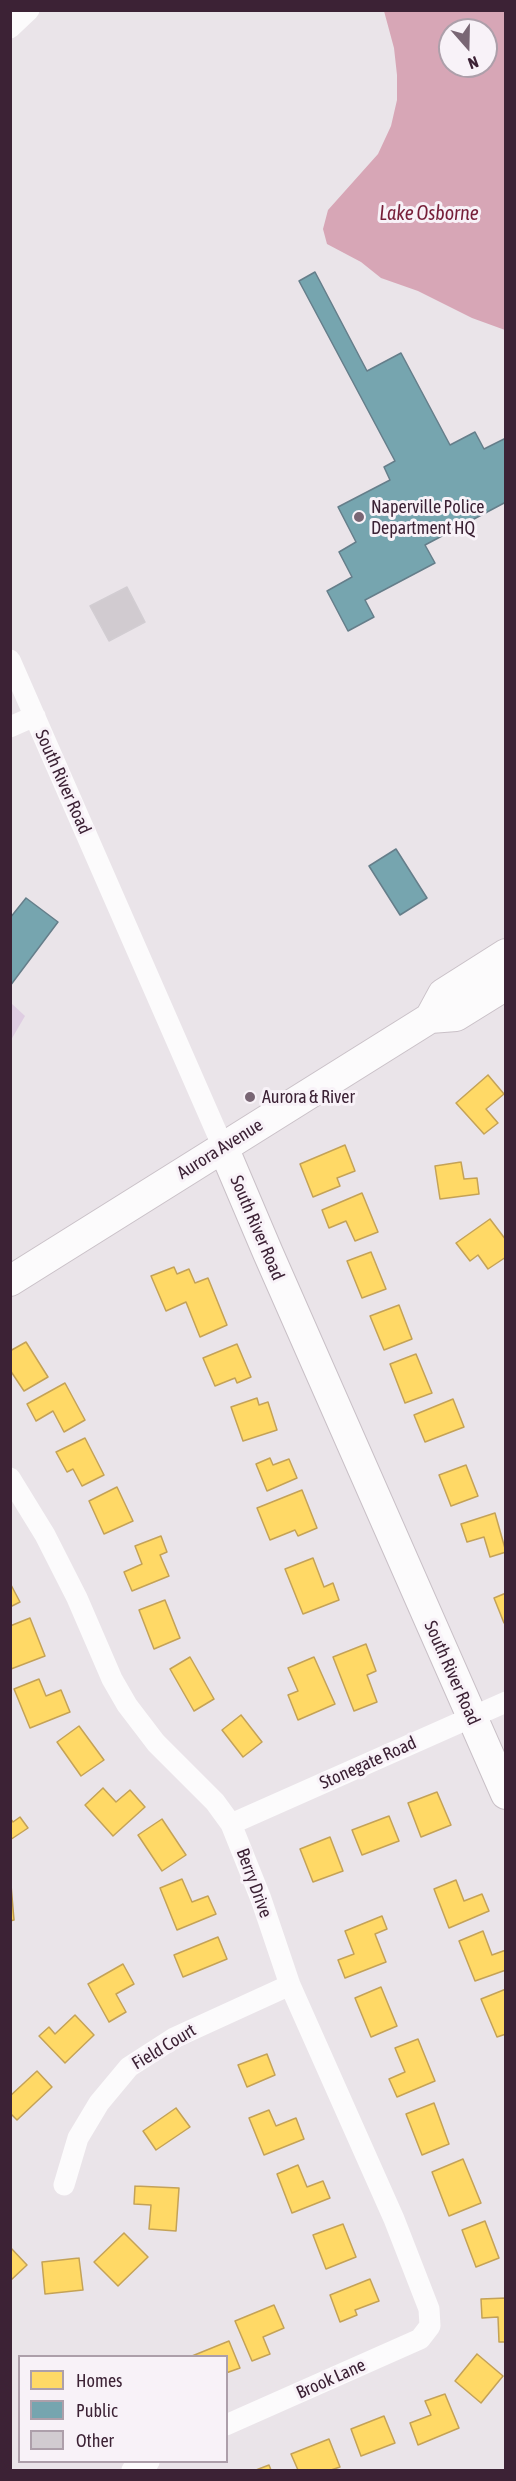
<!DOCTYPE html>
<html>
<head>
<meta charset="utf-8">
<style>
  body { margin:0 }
  #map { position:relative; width:516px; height:2481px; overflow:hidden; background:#eae4e9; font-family:"Asap Condensed",sans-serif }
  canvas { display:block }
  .frame { position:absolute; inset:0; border:12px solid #3c2235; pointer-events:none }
  .legend { position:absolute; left:18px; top:2355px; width:210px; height:108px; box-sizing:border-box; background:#f8f2f8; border:2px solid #ad9faa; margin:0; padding:8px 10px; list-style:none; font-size:18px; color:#3c2235 }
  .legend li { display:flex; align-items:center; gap:12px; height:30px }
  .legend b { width:30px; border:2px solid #ad9faa }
  .north { position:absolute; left:438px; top:18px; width:60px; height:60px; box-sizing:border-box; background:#f8f2f8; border:2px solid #ad9faa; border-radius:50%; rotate:160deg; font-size:16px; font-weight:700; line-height:24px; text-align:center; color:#3c2235 }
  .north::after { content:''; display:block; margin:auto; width:21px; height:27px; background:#796674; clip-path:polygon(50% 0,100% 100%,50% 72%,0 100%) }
</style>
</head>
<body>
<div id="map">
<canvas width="516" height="2481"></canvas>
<div class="frame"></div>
<ul class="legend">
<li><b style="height:16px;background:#ffd966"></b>Homes</li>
<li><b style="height:16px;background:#76a5af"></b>Public</li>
<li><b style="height:16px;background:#d1cbd0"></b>Other</li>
</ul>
<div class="north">N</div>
</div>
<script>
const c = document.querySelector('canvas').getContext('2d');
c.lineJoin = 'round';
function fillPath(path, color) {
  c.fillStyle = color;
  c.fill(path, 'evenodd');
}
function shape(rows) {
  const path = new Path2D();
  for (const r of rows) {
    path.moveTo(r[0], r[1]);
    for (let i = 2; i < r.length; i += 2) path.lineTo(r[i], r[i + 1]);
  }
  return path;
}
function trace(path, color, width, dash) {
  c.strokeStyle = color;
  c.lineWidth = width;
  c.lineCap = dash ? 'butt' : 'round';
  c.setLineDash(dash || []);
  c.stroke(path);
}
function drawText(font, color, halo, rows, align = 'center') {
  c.font = font + ' "Asap Condensed",sans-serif';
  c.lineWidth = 6;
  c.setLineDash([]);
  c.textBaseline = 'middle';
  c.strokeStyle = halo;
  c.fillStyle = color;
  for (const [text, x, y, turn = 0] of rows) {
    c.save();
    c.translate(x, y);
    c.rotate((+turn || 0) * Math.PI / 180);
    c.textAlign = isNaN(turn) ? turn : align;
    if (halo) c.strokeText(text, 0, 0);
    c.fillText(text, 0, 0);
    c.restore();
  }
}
fillPath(shape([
  [11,1003,25,1016,11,1040]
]), '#dfcde2');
fillPath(shape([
  [384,11,505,11,505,330,472,318,418,291,381,278,361,262,327,244,323,229,328,210,378,154,391,126,397,100,397,75,394,48],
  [450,30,486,30,486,66,450,66]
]), '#d7a6b6');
const homes = shape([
  [488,1075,504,1094,486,1109,498,1123,484,1134,456,1103,488,1075],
  [345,1145,355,1171,337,1178,340,1186,313,1197,300,1164,345,1145],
  [461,1162,464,1179,477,1178,479,1194,440,1199,435,1166,461,1162],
  [362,1193,378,1232,355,1241,346,1221,329,1228,322,1210,362,1193],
  [490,1219,506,1240,506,1257,488,1269,478,1255,470,1261,456,1243,490,1219],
  [371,1252,386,1289,362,1298,347,1261,371,1252],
  [174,1267,177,1274,189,1269,195,1283,208,1278,227,1325,200,1337,186,1302,166,1311,151,1276,174,1267],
  [399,1305,412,1339,384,1350,370,1316,399,1305],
  [26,1342,48,1377,24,1391,10,1370,10,1351,26,1342],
  [237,1344,251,1377,237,1383,235,1378,215,1386,203,1358,237,1344],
  [416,1354,432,1393,405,1403,390,1364,416,1354],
  [65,1383,85,1420,64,1432,53,1411,36,1421,27,1404,65,1383],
  [257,1398,259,1405,268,1402,277,1430,243,1441,231,1407,257,1398],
  [453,1399,464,1427,425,1442,414,1415,453,1399],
  [85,1438,104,1475,82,1486,73,1469,67,1472,56,1452,85,1438],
  [270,1458,273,1465,289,1459,297,1478,267,1491,256,1464,270,1458],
  [466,1465,478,1496,451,1506,439,1475,466,1465],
  [117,1487,133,1521,104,1534,89,1501,117,1487],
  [302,1490,317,1528,298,1536,295,1530,270,1540,257,1508,302,1490],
  [495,1513,506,1552,490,1557,484,1537,467,1542,461,1524,495,1513],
  [161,1536,167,1552,160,1555,169,1576,132,1591,124,1572,142,1564,135,1546,161,1536],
  [313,1558,324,1587,333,1583,339,1600,303,1614,285,1569,313,1558],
  [10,1583,20,1602,10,1607,10,1583],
  [506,1593,506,1622,504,1623,494,1598,506,1593],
  [165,1600,180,1638,154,1649,139,1610,165,1600],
  [30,1618,45,1656,11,1669,10,1626,30,1618],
  [366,1644,376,1671,367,1675,377,1702,354,1711,333,1657,366,1644],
  [190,1657,214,1699,194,1711,170,1669,190,1657],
  [314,1657,335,1704,298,1720,288,1695,298,1691,288,1668,314,1657],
  [39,1679,46,1696,61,1690,70,1712,30,1728,14,1689,39,1679],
  [241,1715,262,1742,243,1757,222,1730,241,1715],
  [79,1726,104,1760,81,1776,57,1742,79,1726],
  [103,1788,116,1802,130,1790,145,1807,113,1836,85,1805,103,1788],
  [437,1792,451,1825,421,1837,408,1803,437,1792],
  [389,1816,399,1841,362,1855,352,1830,389,1816],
  [20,1817,28,1828,10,1840,10,1818,13,1822,20,1817],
  [162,1819,186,1855,162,1871,138,1835,162,1819],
  [330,1837,343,1871,313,1882,300,1849,330,1837],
  [10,1873,14,1920,10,1921,10,1873],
  [182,1879,192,1902,208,1896,216,1914,177,1930,160,1888,182,1879],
  [456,1880,464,1901,482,1894,489,1911,449,1928,434,1889,456,1880],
  [382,1916,387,1929,375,1934,386,1962,345,1978,338,1960,354,1954,345,1931,382,1916],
  [483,1931,492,1955,506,1950,506,1970,475,1981,459,1941,483,1931],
  [218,1937,227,1959,183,1977,174,1955,218,1937],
  [123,1964,134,1984,116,1994,126,2012,109,2022,88,1984,123,1964],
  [381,1987,397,2026,371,2037,355,1998,381,1987],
  [506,1989,506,2034,497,2037,481,1999,506,1989],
  [75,2015,94,2035,65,2063,39,2036,49,2027,55,2034,75,2015],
  [418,2039,435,2081,397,2097,389,2079,405,2072,395,2048,418,2039],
  [267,2054,275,2075,247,2087,238,2065,267,2054],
  [37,2071,52,2087,17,2120,10,2113,10,2096,37,2071],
  [434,2103,449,2144,422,2155,406,2114,434,2103],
  [176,2108,190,2127,156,2150,143,2131,176,2108],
  [269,2110,276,2126,296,2118,304,2139,264,2155,249,2118,269,2110],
  [463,2159,481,2203,449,2216,432,2172,463,2159],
  [298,2165,307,2187,323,2181,330,2198,292,2213,277,2174,298,2165],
  [135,2186,179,2188,176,2231,149,2229,151,2205,134,2204,135,2186],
  [485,2221,499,2258,476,2267,462,2230,485,2221],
  [343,2224,356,2257,326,2269,313,2235,343,2224],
  [124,2233,148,2257,118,2286,94,2262,124,2233],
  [10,2247,27,2265,10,2281,10,2247],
  [79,2258,83,2290,45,2294,42,2262,79,2258],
  [370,2279,379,2301,355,2310,357,2315,340,2322,330,2295,370,2279],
  [506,2298,506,2342,499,2342,498,2317,482,2318,481,2299,506,2298],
  [274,2305,284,2328,263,2337,270,2354,252,2361,235,2321,274,2305],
  [229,2341,240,2368,226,2373,226,2356,192,2356,229,2341],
  [477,2354,503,2376,481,2403,455,2381,477,2354],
  [445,2394,459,2428,418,2445,410,2423,431,2415,425,2401,445,2394],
  [384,2416,395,2443,361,2456,351,2429,384,2416],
  [329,2439,340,2467,331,2470,298,2470,291,2454,329,2439],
  [269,2465,271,2470,256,2470,269,2465]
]);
fillPath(homes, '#ffd966');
trace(homes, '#c4a257', 1.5);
const public = shape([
  [315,272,367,371,401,353,450,445,475,432,484,449,506,438,506,502,425,545,435,563,365,600,374,617,348,631,327,591,352,577,339,552,356,542,338,507,390,480,384,467,395,461,299,281,315,272],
  [396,849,427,898,400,915,369,866,396,849],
  [26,898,58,922,10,986,10,918,26,898]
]);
fillPath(public, '#76a5af');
trace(public, '#657e8a', 1.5);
const building = shape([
  [127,587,145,622,109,641,90,606,127,587]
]);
fillPath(building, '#d1cbd0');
trace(building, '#d2cdd2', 1.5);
const secondary = shape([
  [430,1018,443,994,506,954],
  [223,1147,268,1253,506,1794],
  [10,1281,430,1018,456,1016,506,985]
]);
trace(secondary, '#c9c0c7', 32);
trace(shape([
  [10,28,29,10],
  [10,660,223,1147],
  [10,727,35,716],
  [10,1478,45,1535,77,1598,112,1679,127,1705,156,1743,215,1802,231,1824,261,1899,290,1985,394,2219,429,2309,430,2326,420,2339,226,2425],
  [231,1824,506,1702],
  [64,2185,78,2138,99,2103,129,2067,174,2038,290,1985],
  [132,2470,149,2462]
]), '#fcfbfc', 21);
trace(secondary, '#fcfbfc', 30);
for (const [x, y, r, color] of [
  [359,517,6,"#796674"],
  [250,1097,6,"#796674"]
]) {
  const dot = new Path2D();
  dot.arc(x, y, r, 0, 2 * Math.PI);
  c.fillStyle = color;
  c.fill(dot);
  trace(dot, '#f8f2f8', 2);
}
drawText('18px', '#3c2235', '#f8f2f8', [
  ["Naperville Police",371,507],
  ["Department HQ",371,528],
  ["Aurora & River",262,1097]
], 'left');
drawText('18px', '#3c2235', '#f8f2f8', [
  ["South River Road",63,782,66],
  ["Aurora Avenue",220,1149,-32],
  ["South River Road",257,1228,67],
  ["South River Road",452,1673,66],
  ["Stonegate Road",368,1763,-24],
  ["Berry Drive",254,1883,70],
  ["Field Court",164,2047,-31],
  ["Brook Lane",331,2379,-24]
]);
drawText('italic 20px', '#761e38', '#f8f2f8', [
  ["Lake Osborne",429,214]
]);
</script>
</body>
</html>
